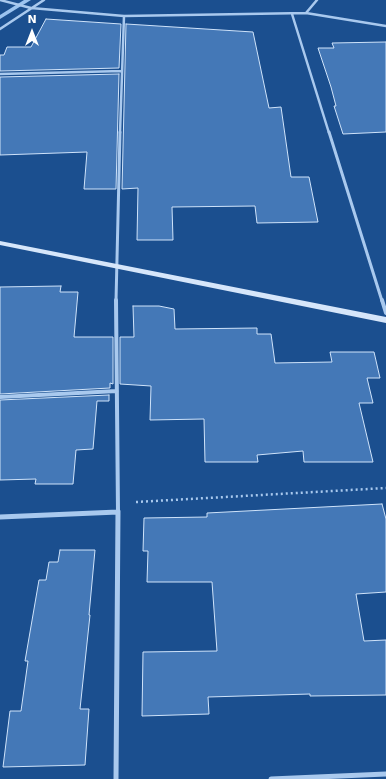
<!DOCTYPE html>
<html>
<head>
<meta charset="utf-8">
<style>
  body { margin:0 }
  #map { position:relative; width:386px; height:779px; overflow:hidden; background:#1b4f8f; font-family:"DejaVu Sans",sans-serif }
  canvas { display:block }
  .north { position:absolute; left:12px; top:12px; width:40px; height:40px; -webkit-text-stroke:3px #1b4f8f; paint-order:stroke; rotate:0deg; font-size:11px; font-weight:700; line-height:16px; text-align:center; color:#fff }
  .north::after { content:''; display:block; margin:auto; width:14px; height:18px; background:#fff; clip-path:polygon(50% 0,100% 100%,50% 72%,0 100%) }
</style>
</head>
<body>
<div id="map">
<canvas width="386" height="779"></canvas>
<div class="north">N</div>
</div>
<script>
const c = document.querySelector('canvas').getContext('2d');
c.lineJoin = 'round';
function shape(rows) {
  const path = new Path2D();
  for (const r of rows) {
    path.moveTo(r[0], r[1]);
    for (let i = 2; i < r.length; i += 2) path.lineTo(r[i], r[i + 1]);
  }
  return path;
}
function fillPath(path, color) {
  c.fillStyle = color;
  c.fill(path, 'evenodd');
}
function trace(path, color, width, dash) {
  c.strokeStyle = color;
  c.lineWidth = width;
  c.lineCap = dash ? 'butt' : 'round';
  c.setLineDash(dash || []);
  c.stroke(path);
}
fillPath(shape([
  [24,0,31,0,0,19,0,15,24,0]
]), '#9cc4f0');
const building = shape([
  [46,19,121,24,119,68,0,71,0,55,4,55,7,47,31,47,46,19],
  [126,24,253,32,269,108,281,107,291,177,309,177,318,222,257,223,255,206,172,207,173,240,137,240,138,188,122,189,126,24],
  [386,42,386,132,343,134,334,106,336,106,331,87,318,48,334,48,332,43,386,42],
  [119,74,116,189,84,189,87,152,0,155,0,77,119,74],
  [61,286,60,292,78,292,74,337,113,337,113,384,110,383,110,388,0,394,0,287,61,286],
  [133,306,159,306,174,309,175,329,257,328,257,334,271,334,275,363,332,362,330,352,374,352,380,378,367,378,373,403,359,403,373,462,304,462,303,451,257,455,258,462,205,462,204,419,150,420,151,386,120,384,120,337,134,337,133,306],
  [109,395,109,401,97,401,93,449,76,450,73,484,35,484,36,479,0,480,0,400,109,395],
  [382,504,386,519,386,592,356,594,364,641,386,640,386,695,310,696,310,694,208,697,209,714,142,716,143,652,217,651,212,582,147,582,148,551,143,551,144,518,207,517,207,513,382,504],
  [60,550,95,550,89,615,90,615,80,709,89,709,85,765,3,767,10,711,21,711,28,661,25,661,39,580,46,580,49,562,58,562,60,550]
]);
fillPath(building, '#4478b7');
trace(building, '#cfe3fa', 1);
trace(shape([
  [136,502,386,488]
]), '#a9c9ee', 2.5, [2, 3]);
trace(shape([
  [0,0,31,8,124,16,306,13,386,26],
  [306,13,317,0],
  [292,14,329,133],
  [0,29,44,0],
  [0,74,122,71],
  [120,133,124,16]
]), '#a9c9ee', 2.5);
trace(shape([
  [329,132,382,301],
  [116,301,120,132]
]), '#a9c9ee', 3);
trace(shape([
  [116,300,118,512],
  [382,300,386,313],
  [0,397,117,391],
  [114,512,118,512]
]), '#a9c9ee', 4);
trace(shape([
  [0,517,118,512],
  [116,779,118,511],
  [271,779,386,774]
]), '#a9c9ee', 5);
fillPath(shape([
  [0,241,386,317,386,323,0,245,0,241]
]), '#d6e6fa');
</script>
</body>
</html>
